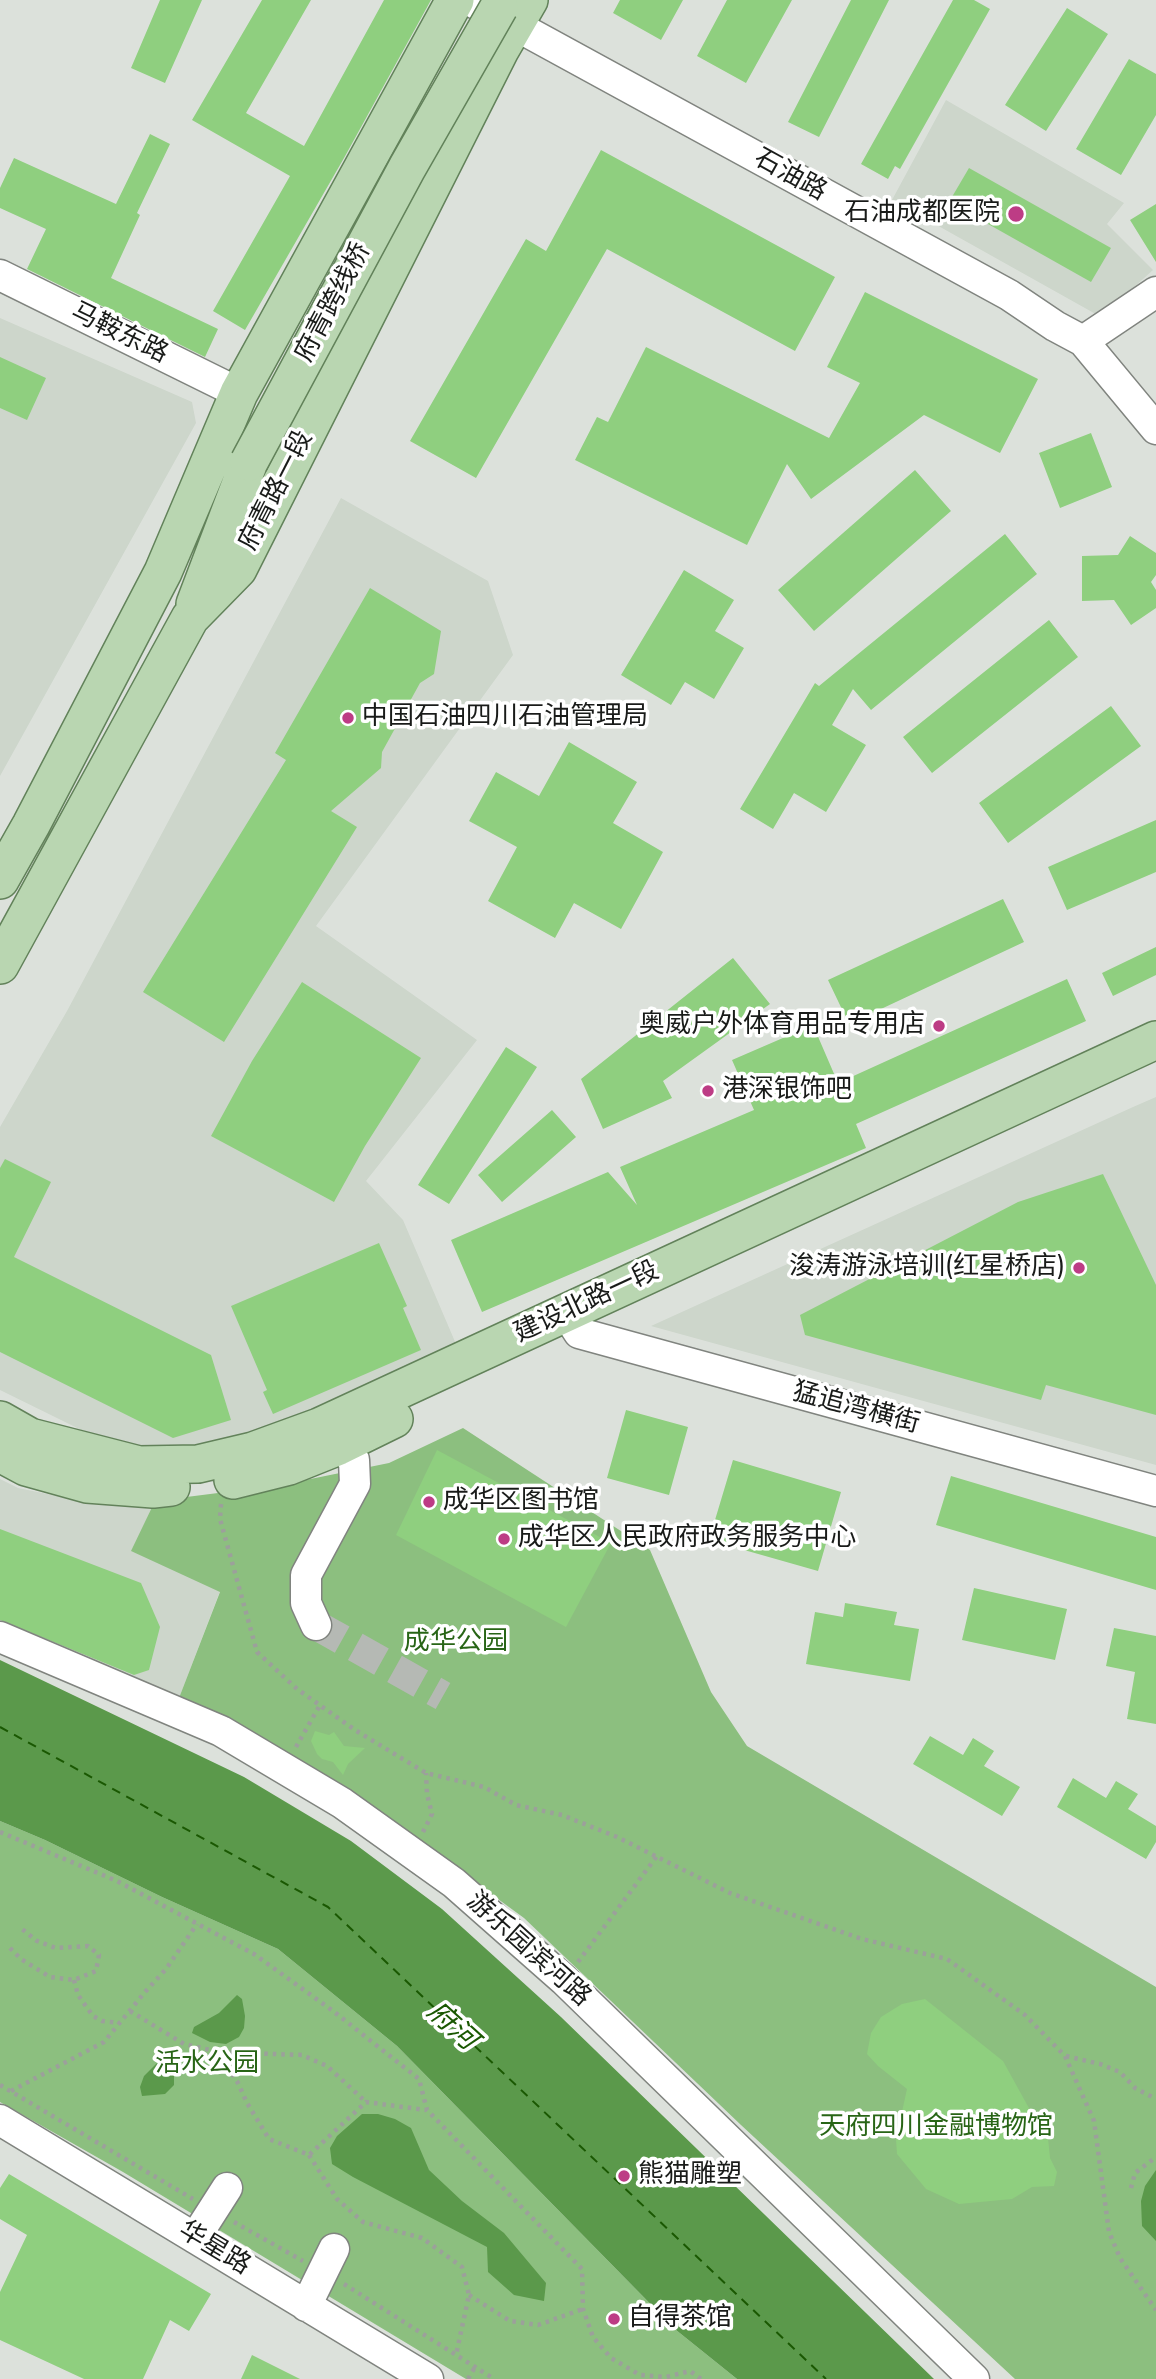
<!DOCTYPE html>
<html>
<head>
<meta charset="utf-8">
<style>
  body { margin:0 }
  canvas { display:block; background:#dce1db }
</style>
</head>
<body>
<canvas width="1156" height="2379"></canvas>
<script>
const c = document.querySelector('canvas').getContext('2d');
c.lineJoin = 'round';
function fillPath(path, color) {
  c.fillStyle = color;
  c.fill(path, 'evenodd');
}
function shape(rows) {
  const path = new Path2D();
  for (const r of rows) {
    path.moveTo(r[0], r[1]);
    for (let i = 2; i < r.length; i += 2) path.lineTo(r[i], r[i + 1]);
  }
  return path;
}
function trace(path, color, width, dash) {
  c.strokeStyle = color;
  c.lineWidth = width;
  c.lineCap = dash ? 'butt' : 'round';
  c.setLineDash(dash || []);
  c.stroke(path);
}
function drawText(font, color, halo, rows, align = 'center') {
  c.font = font + ' Jost,"Noto Sans SC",sans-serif';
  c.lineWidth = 7;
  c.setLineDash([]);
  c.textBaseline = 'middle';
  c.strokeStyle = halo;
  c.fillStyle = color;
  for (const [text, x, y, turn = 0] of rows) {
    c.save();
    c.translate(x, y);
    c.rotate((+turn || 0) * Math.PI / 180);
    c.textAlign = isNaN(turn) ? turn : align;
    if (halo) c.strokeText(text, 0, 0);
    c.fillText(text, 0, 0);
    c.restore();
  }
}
fillPath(shape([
  [946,100,1124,203,1107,224,1153,270,1101,317,892,200],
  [0,318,192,402,196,423,0,776],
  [341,498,488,581,513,655,316,926,477,1040,366,1181,403,1220,456,1344,258,1433,189,1451,120,1449,0,1390,0,1127,67,1011],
  [1156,1097,1156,1465,651,1326,1133,1107],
  [0,1479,18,1488,86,1502,155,1501,132,1551,220,1591,179,1698,0,1628]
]), '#cdd6cb');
fillPath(shape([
  [463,1428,650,1550,711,1692,747,1746,1156,1987,1156,2379,1015,2379,741,2125,524,1918,387,1818,179,1698,220,1592,131,1551,155,1501,281,1485,389,1463],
  [0,1821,45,1840,162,1897,278,1949,397,2046,676,2330,737,2379,466,2379,123,2172,0,2102]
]), '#8cbf7f');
fillPath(shape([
  [0,1660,244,1777,351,1841,442,1909,561,2017,934,2379,737,2379,676,2330,397,2046,278,1949,162,1897,45,1840,0,1821],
  [237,1995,242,1999,245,2016,244,2028,239,2037,226,2044,210,2042,192,2033,194,2027,219,2013],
  [158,2062,166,2063,170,2066,174,2076,174,2085,165,2094,142,2096,140,2087,144,2076],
  [362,2114,378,2114,395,2119,411,2128,429,2170,462,2201,504,2233,546,2283,544,2301,514,2295,488,2272,487,2247,353,2177,332,2164,330,2148,337,2136],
  [1156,2170,1156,2241,1142,2226,1141,2201,1145,2186]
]), '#5b994b');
trace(shape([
  [0,1727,328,1907,826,2379]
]), '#1a5802', 2, [9, 7]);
fillPath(shape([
  [160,0,202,0,165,83,131,68],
  [262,0,311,0,246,113,304,146,384,0,431,0,344,158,245,330,213,311,290,176,192,120],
  [620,0,683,0,661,40,613,13],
  [727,0,792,0,746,83,697,56],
  [851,0,889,0,819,137,788,122],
  [953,0,974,0,990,9,900,169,895,166,888,179,861,164],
  [1067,8,1108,34,1046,131,1005,105],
  [1129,59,1156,74,1156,115,1121,175,1076,149],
  [150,134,170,144,137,213,140,215,111,278,218,329,205,357,27,269,46,229,0,208,0,188,14,158,116,204],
  [601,150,835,277,795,351,607,249,476,478,410,441,526,239,546,251],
  [969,168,1111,248,1091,282,949,202],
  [1156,204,1156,262,1130,220],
  [865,292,1038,379,1000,453,924,415,811,499,787,464,747,545,575,460,597,417,608,422,646,347,829,438,860,383,827,367],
  [0,357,46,378,27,420,0,408],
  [1091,433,1112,487,1060,508,1039,453],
  [915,470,951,511,814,631,778,590],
  [1005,534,1037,574,871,710,853,689,832,725,866,745,826,812,794,793,773,829,740,809,815,683,819,686],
  [1130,536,1156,553,1156,575,1151,582,1156,590,1156,608,1131,625,1114,600,1082,601,1082,556,1118,555],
  [684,570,734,600,715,631,744,648,714,699,685,682,671,705,621,675],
  [370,588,441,631,434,674,420,683,382,752,381,768,331,811,357,827,224,1042,143,992,286,760,275,753],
  [1049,620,1078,657,932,773,903,737],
  [1111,706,1141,746,1008,843,979,803],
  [569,742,637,782,613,823,663,852,621,929,574,903,555,938,488,901,517,847,469,821,496,772,539,796],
  [1156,820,1156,872,1067,910,1048,867],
  [1003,899,1024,942,849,1024,828,980],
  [1156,947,1156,975,1113,996,1102,973],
  [733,958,770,1004,663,1081,672,1098,603,1129,581,1079],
  [1067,979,1086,1021,856,1124,866,1148,482,1312,451,1240,608,1172,637,1205,620,1167,754,1110,732,1060,813,1025,838,1083],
  [302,982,421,1058,365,1146,334,1202,211,1136,252,1061],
  [506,1047,537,1067,449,1204,418,1185],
  [552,1110,576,1137,502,1202,478,1175],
  [5,1159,51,1182,14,1257,211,1355,231,1420,173,1438,0,1352,0,1168],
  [1103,1174,1156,1285,1156,1415,1046,1385,1041,1400,805,1335,800,1315,1018,1202],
  [379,1243,407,1306,403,1308,421,1350,273,1414,263,1392,267,1390,231,1306],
  [626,1410,688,1427,669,1495,607,1478],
  [437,1450,611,1543,566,1627,396,1535],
  [733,1460,841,1492,818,1571,709,1540],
  [951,1476,1156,1537,1156,1590,936,1525],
  [0,1529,141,1583,160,1627,149,1670,134,1675,0,1620],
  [974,1588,1067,1609,1055,1660,962,1640],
  [845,1603,897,1612,894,1625,919,1629,910,1681,806,1664,815,1612,843,1617],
  [1114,1628,1156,1636,1156,1724,1127,1719,1135,1672,1106,1666],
  [315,1731,329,1735,334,1732,344,1746,365,1748,348,1764,343,1775,333,1762,322,1759,317,1754,311,1741],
  [930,1736,963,1755,973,1738,994,1751,984,1766,1020,1787,1002,1816,913,1764],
  [1073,1778,1106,1798,1116,1781,1138,1794,1128,1809,1156,1826,1156,1842,1146,1859,1057,1807],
  [925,1999,1003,2061,1030,2110,1037,2118,1039,2129,1048,2138,1050,2158,1057,2172,1054,2186,1032,2187,1012,2199,959,2204,926,2189,897,2154,896,2139,907,2089,878,2066,867,2054,871,2033,881,2017,902,2004],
  [9,2174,211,2294,189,2331,170,2320,143,2379,84,2379,0,2340,0,2292,27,2235,0,2219,0,2188],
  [252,2355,300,2379,241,2379]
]), '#8fcf7f');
trace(shape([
  [316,1625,443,1696]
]), '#b5b9b4', 30, [30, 15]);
const minor = shape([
  [469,0,1009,295,1055,326,1083,341,1156,429],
  [0,275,239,393],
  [1083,341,1156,292],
  [566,1313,579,1333,1156,1491],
  [316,1625,306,1603,306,1575,355,1484,354,1460,339,1446],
  [0,1637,221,1731,342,1803,454,1883,564,1980,974,2379],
  [0,2120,428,2379],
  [195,2238,227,2188],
  [306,2306,334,2249]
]);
const major = shape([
  [195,604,249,462],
  [0,880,31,825,163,572,239,393,455,0],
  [0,965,190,618,238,569,500,50,529,0],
  [0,1420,30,1437,139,1465,198,1464,253,1451,319,1427,1156,1040],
  [0,1453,26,1467,87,1484,153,1489,171,1487],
  [233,1480,289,1466,339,1446,394,1419]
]);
trace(minor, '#80847f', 33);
trace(major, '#62825a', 40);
trace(shape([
  [221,1504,220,1519,257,1652,297,1689,355,1730,426,1773,484,1787,516,1805,562,1815,617,1837,730,1893,862,1939,947,1959,1025,2015,1065,2056,1094,2121,1109,2232,1120,2258,1156,2310],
  [296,1747,320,1705],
  [0,1832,117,1881,254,1954,333,2011,419,2079,427,2110,582,2269,583,2309,593,2337,611,2358,640,2375,666,2377,690,2371,701,2379],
  [423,1832,432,1814,427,1794,426,1773],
  [10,1948,21,1959,50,1977,74,1980,96,1971,99,1955,88,1946,56,1948,37,1941,22,1929],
  [578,1962,657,1856],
  [74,1980,78,1995,93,2016,102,2021,120,2023],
  [130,2011,184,2044,219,2052,302,2055,327,2066,366,2102],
  [219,2052,238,2083,247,2103,269,2139,309,2155,366,2102,426,2110],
  [1066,2056,1100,2064,1120,2072,1135,2088,1156,2099],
  [0,2085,193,2199],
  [11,2091,104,2042,145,1992,166,1969,197,1924],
  [309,2155,337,2199,363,2222,422,2238,462,2267,469,2295,456,2355],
  [1131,2188,1135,2173,1156,2157],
  [234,2222,303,2261],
  [344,2284,494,2379],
  [469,2295,510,2321,538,2325,583,2309],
  [468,2379,475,2367]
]), '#9ca09b', 4.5, [3.5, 5]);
trace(minor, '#fff', 30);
trace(major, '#b9d6b1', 37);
const majorBridge = shape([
  [249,462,407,168,499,7]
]);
trace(majorBridge, '#62825a', 40, []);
trace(majorBridge, '#b9d6b1', 37);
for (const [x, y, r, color] of [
  [1016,214,9,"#bd3c85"],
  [348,718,7,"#bd3c85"],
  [939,1026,7,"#bd3c85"],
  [708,1091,7,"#bd3c85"],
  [1079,1268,7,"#bd3c85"],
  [429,1502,7,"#bd3c85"],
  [504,1539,7,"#bd3c85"],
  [624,2176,7,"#bd3c85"],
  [614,2319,7,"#bd3c85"]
]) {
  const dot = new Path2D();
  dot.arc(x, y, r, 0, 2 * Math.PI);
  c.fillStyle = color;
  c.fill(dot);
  trace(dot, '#fff', 2.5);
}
drawText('26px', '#191b19', '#fff', [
  ["石油路",790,176,29],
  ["府青跨线桥",334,303,-62],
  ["马鞍东路",119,334,26],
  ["府青路一段",277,491,-63],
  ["建设北路一段",587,1303,-25],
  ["猛追湾横街",856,1409,15],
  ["游乐园滨河路",528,1950,42],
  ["华星路",214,2249,31]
]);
drawText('26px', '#191b19', '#fff', [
  ["石油成都医院",1000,214,"right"],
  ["中国石油四川石油管理局",362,718],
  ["奥威户外体育用品专用店",925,1026,"right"],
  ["港深银饰吧",722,1091],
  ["浚涛游泳培训(红星桥店)",1065,1268,"right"],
  ["成华区图书馆",443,1502],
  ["成华区人民政府政务服务中心",518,1539],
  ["熊猫雕塑",638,2176],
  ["自得茶馆",628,2319]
], 'left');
drawText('26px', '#286516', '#fff', [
  ["成华公园",456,1643],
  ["活水公园",207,2065],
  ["天府四川金融博物馆",936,2128]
]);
drawText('italic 28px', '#1a5802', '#fff', [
  ["府河",451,2027,42]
]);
</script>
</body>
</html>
